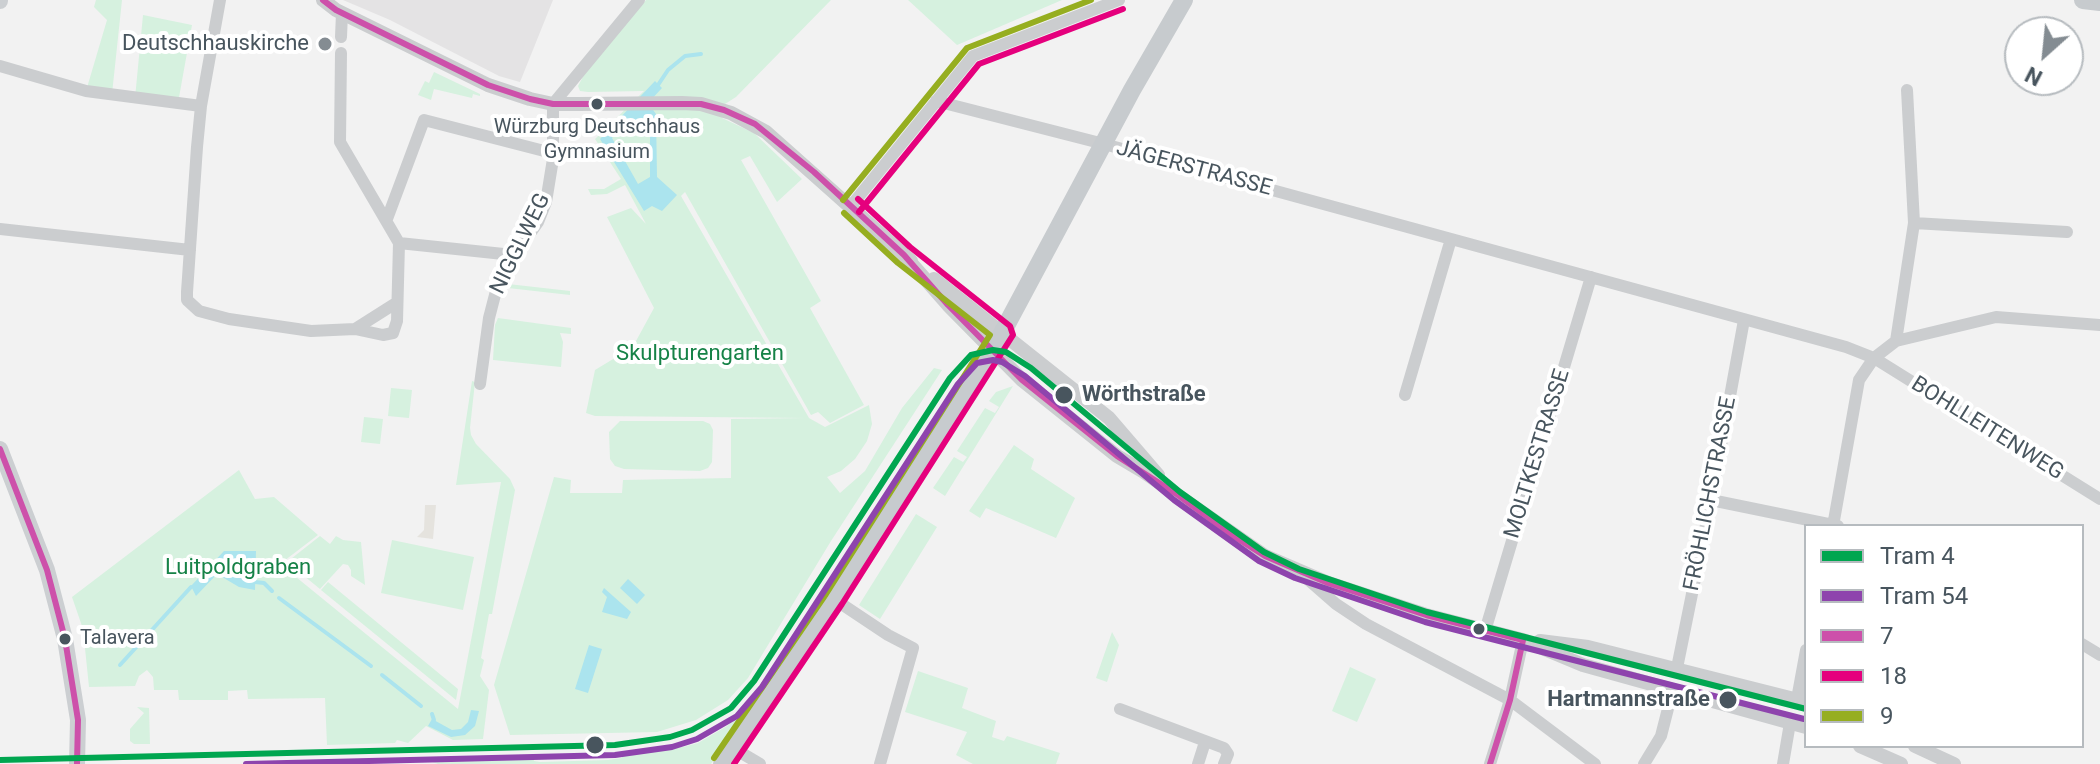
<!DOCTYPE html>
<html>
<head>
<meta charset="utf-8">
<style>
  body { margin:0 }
  #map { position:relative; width:2100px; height:764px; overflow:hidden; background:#f2f2f2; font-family:Roboto,sans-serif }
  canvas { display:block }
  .legend { position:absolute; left:1804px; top:524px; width:280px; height:224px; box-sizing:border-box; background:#fff; border:2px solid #b6bbbf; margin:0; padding:10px 14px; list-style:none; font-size:24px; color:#48555e }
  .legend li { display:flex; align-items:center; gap:16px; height:40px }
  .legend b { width:40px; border:2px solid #b6bbbf }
  .north { position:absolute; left:2004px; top:16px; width:80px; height:80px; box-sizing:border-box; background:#fff; border:2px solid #b6bbbf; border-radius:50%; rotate:207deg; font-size:22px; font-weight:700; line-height:32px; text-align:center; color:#48555e }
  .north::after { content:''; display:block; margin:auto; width:28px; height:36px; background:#848c92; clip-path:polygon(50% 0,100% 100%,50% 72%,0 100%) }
</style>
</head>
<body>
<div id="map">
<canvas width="2100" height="764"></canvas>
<ul class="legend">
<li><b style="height:10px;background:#00a650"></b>Tram 4</li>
<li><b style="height:10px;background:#8e44ad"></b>Tram 54</li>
<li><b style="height:10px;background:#cd50aa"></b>7</li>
<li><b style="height:10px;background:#e5007d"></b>18</li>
<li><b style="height:10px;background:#96ae20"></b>9</li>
</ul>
<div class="north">N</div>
</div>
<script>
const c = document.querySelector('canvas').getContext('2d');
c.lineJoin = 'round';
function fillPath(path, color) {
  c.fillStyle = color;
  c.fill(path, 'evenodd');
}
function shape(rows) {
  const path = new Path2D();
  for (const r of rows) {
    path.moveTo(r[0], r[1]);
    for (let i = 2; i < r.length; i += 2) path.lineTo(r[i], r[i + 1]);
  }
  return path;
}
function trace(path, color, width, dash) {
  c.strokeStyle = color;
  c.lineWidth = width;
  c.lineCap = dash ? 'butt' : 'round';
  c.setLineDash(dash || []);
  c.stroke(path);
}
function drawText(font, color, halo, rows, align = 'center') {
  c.font = font + ' Roboto,sans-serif';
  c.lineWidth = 8;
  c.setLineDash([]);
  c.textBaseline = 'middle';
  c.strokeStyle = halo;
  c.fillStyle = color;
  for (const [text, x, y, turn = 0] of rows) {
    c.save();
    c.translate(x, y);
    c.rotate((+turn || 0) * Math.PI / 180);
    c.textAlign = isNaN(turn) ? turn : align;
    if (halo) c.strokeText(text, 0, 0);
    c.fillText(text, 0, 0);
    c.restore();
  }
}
fillPath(shape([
  [343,0,553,0,520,82,499,76,390,20]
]), '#e4e3e4');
fillPath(shape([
  [96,0,122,0,112,94,86,91,107,20,94,7],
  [646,0,831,0,736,97,725,104,722,118,754,133,802,179,777,202,750,156,741,160,821,301,810,308,864,405,830,423,818,412,811,415,685,192,681,196,809,418,825,427,869,405,872,424,867,441,855,459,841,471,827,477,840,493,865,471,902,408,934,368,942,370,831,541,748,678,728,700,696,720,657,732,510,735,494,685,554,477,571,480,570,493,622,493,623,480,731,478,731,419,806,418,595,416,586,413,595,370,628,350,636,341,654,308,607,217,631,208,646,224,625,185,607,194,591,195,588,189,604,189,621,179,595,139,644,91,588,92,580,91,578,86,585,73],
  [908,0,1062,0,957,45],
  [143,15,192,25,178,103,135,98],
  [434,72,480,94,480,96,473,94,472,98,434,89,431,100,418,95,425,81,429,83],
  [508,284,570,291,570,295,508,288],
  [498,318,571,328,571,334,560,333,563,342,561,367,493,360,495,325],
  [472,381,475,382,470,428,471,435,476,444,510,479,515,490,492,614,489,614,481,658,484,660,480,676,489,690,483,739,453,740,426,726,408,743,397,740,395,743,327,745,325,698,248,699,247,690,228,691,228,700,179,700,178,690,154,690,153,677,147,670,139,676,135,686,89,687,83,629,72,597,239,470,255,499,274,497,318,535,280,564,458,709,501,482,456,485],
  [1013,386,945,496,933,488,954,457,963,462,967,457,957,451,985,408,995,413,999,407,989,401,996,392],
  [391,388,412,390,409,418,388,416],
  [364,417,383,419,380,444,361,442],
  [620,421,703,421,710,424,713,430,712,462,708,468,700,471,624,469,615,466,610,459,609,432],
  [1014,445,1034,459,1031,469,1075,498,1056,538,986,508,980,518,969,511],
  [916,514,937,527,880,619,859,605],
  [320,536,330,544,336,536,343,540,361,542,365,585,351,576,351,570,348,565,343,564,320,589,287,562],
  [392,540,474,557,463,610,381,593],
  [328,582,458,689,456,700,321,590],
  [1112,632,1119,645,1107,682,1096,678],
  [1350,667,1376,679,1357,722,1332,711],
  [918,671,968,688,962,708,996,721,992,737,1004,741,1007,736,1060,753,1056,764,973,764,956,755,967,732,905,712],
  [763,690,711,764,438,764,429,761,533,757,534,761,540,762,608,760,622,758,622,753,683,747,698,743,727,726],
  [137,707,149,708,150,744,134,744,130,741,130,729,144,713]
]), '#d6f1df');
fillPath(shape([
  [425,505,436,505,433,539,417,537,424,530]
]), '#e5e3de');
fillPath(shape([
  [655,81,662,88,648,103,656,114,657,177,677,195,662,211,652,206,644,211,600,139],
  [622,125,650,125,650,177,638,184,612,138],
  [224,551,256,551,255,590,239,587,217,574,196,596,191,586],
  [628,579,645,595,637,604,620,588],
  [604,588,631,612,627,619,602,612,607,597,602,592],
  [589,645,602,649,588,693,575,689],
  [471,710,479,711,475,726,465,735,451,737,428,726,432,719,452,730,461,729,468,722]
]), '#abe4ee');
trace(shape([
  [658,85,668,70,685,56,701,54],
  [255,582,264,583,272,591],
  [279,598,371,666],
  [120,665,191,587],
  [382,675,421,706],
  [432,714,434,720]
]), '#abe4ee', 4);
trace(shape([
  [220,0,201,106,197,147,187,292,187,300,199,311,229,319,311,331,355,329,383,335,393,333,397,321,399,243,340,142,341,53],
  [341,37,342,13],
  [0,66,86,91,201,106],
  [936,101,1104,144,1846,347,1874,358,2100,499],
  [851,206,973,56,1119,0],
  [387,219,424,120,552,153],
  [1914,223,2067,232],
  [0,229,190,250],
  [399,243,513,255],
  [355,329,396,303],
  [1896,341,1914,223,1907,90],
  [480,384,489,318,496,291,507,266,538,222,546,202,553,159,553,104,639,0],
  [1405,395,1451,239],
  [1711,500,1838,526],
  [1833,526,1859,380,1874,358,1896,341,1996,317,2100,325],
  [1304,576,1336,604,1366,624,1510,700,1595,764],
  [834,599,888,635,913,648,880,764],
  [1485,631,1591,277],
  [2082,644,2100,655],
  [1677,668,1711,500,1744,320],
  [1797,699,1806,650],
  [1120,709,1224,748,1228,754,1224,764],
  [733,748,760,764],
  [1198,764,1205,742],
  [1490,764,1510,700,1523,640],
  [1644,764,1661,736,1673,689],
  [1783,764,1790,723]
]), '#cbcdcf', 12);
trace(shape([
  [323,0,336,10,488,85,530,99,553,104,579,104,682,103,701,104,731,113,766,132,911,261],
  [904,255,948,305,1022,380,1117,456,1144,472,1265,556,1328,583,1426,615,1523,640,1583,665,1806,727],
  [934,279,1109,418,1158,475],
  [1540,641,1588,647,1806,702],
  [1860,746,1901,764],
  [1915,746,1954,764]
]), '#cbcdcf', 14);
trace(shape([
  [0,1,0,0],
  [0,449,47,570,65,639,78,720,77,764]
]), '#cccfd2', 16);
trace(shape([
  [2083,0,2100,2],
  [722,764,834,599,993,350,1132,90,1184,0]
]), '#c7cbce', 18);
trace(shape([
  [323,0,336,10,488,85,530,99,553,104,701,104,724,110,755,124,814,172,904,255,948,305,1022,380,1117,456,1178,495,1235,537,1265,556,1328,583,1426,615,1523,640],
  [0,449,47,570,65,639,78,720,77,764],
  [1490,764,1510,700,1523,640]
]), '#cd50aa', 6);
trace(shape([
  [859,212,979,64,1123,9],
  [734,764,842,604,1013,335,1010,326,910,247,858,199]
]), '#e5007d', 6);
trace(shape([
  [843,200,967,48,1091,0],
  [714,758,826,594,990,335,898,263,844,213]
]), '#96ae20', 6);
trace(shape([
  [0,760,615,745,670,737,692,730,731,708,754,681,950,378,971,355,993,350,1006,352,1031,368,1180,492,1264,552,1299,569,1427,612,1806,709]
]), '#00a650', 6);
trace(shape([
  [246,764,615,755,672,747,697,739,737,716,762,687,958,384,977,363,993,360,1002,362,1025,376,1174,500,1259,561,1295,578,1425,622,1804,719]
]), '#8e44ad', 6);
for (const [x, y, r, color] of [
  [325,44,8,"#848c92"],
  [597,104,7,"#48555e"],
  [1064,395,10,"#48555e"],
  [1479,629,7,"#48555e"],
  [65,639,7,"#48555e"],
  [1728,700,10,"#48555e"],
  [595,745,10,"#48555e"]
]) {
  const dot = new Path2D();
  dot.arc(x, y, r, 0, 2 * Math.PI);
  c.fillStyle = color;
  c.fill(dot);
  trace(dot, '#fff', 3);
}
drawText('20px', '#48555e', '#fff', [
  ["Würzburg Deutschhaus",597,128],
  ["Gymnasium",597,153],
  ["Talavera",80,639,"left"]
]);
drawText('22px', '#48555e', '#fff', [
  ["Deutschhauskirche",309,44]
], 'right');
drawText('22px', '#48555e', '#fff', [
  ["JÄGERSTRASSE",1194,169,15],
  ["NIGGLWEG",521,244,-64],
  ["BOHLLEITENWEG",1987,429,32],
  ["MOLTKESTRASSE",1538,454,-73],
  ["FRÖHLICHSTRASSE",1711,494,-79]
]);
drawText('22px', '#168247', '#fff', [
  ["Skulpturengarten",700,354],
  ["Luitpoldgraben",238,568]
]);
drawText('bold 22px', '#48555e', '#fff', [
  ["Wörthstraße",1082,395],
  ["Hartmannstraße",1710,700,"right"]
], 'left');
</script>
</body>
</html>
